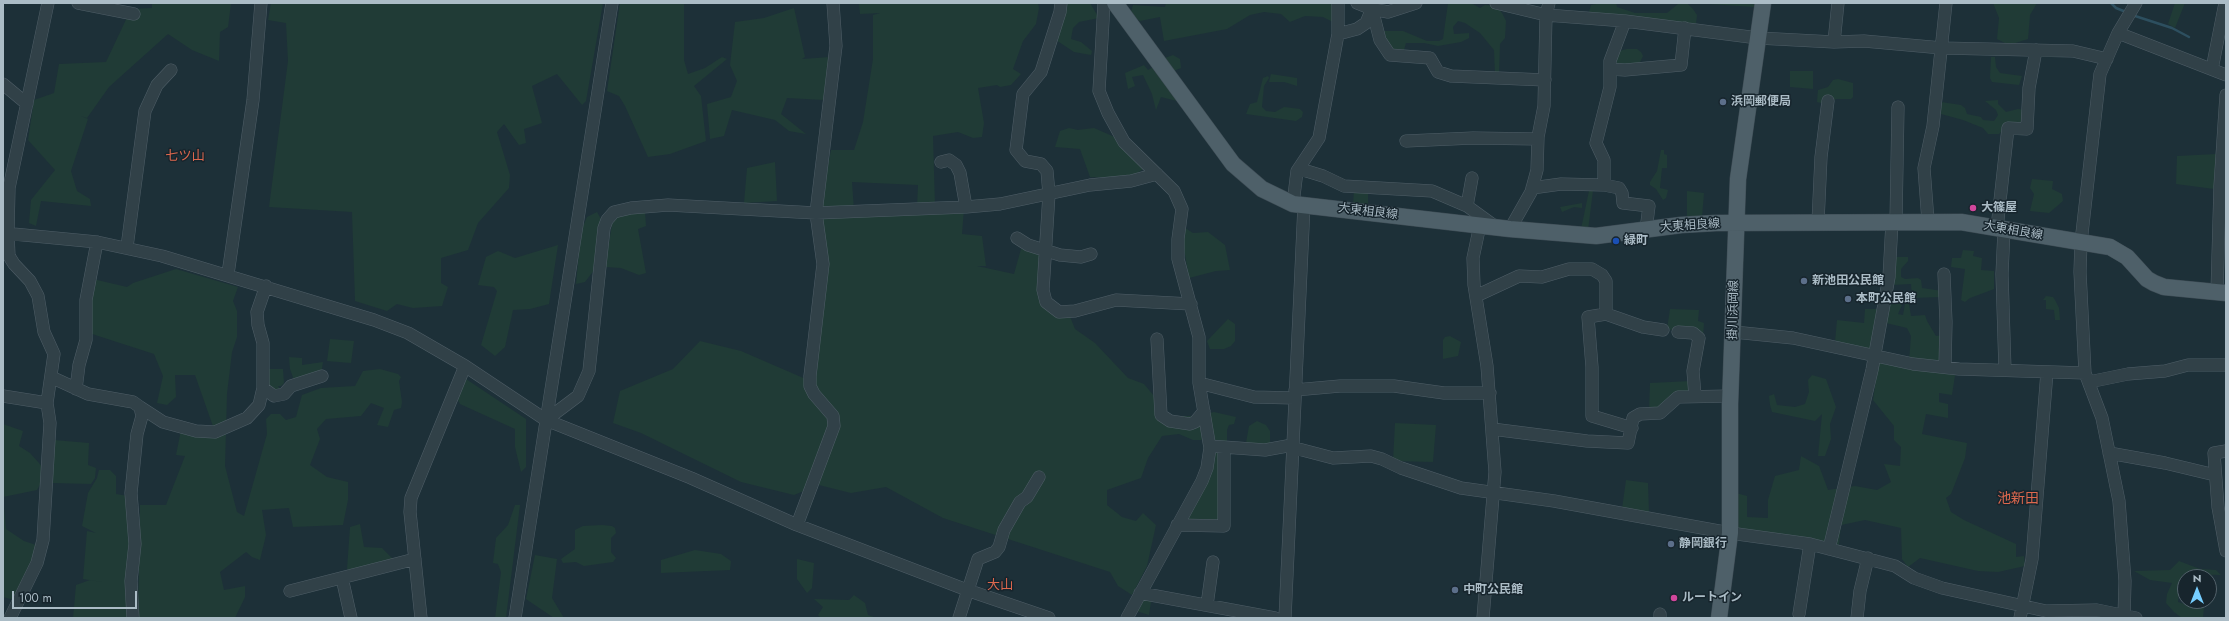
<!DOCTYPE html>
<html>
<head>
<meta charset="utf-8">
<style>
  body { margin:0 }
  #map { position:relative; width:2229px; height:621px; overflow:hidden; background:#1d3038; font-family:Jost,sans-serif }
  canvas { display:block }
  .frame { position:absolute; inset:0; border:4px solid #abbcc6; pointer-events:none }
  .north { position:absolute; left:2177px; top:569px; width:40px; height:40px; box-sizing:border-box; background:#17252d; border:1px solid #52616a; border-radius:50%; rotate:0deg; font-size:11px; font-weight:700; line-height:16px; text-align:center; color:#abbcc6 }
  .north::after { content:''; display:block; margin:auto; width:14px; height:18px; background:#76ceff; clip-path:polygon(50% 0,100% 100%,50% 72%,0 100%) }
  .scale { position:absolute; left:12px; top:591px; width:125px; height:18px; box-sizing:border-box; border:2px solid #abbcc6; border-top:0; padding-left:5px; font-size:12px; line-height:14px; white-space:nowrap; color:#abbcc6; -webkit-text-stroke:3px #17252d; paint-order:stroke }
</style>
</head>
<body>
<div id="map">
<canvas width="2229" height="621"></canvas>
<div class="frame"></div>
<div class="north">N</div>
<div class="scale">100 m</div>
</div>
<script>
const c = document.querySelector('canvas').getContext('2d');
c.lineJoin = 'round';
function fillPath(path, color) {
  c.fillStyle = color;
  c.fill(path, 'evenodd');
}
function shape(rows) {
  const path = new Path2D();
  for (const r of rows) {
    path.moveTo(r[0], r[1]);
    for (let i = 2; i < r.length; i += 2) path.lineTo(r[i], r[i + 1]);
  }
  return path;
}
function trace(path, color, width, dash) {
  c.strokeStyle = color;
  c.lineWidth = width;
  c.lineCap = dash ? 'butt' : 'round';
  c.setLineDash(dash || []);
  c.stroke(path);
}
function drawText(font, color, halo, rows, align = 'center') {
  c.font = font + ' Jost,"Noto Sans JP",sans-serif';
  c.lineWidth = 3;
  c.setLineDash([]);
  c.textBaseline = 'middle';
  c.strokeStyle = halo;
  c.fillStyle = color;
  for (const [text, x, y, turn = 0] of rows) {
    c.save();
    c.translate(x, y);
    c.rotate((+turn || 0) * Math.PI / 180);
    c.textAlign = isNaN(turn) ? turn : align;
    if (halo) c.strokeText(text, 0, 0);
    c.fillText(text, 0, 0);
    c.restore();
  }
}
fillPath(shape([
  [152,3,231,3,228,27,220,32,219,61,192,50,168,34,109,87,87,118,81,116,88,119,71,171,77,191,90,199,91,206,41,201,36,226,29,223,31,200,55,170,28,140,34,100,54,93,59,64,106,62,131,9,152,8],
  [271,3,603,3,586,101,582,105,557,74,532,86,542,123,524,129,526,143,519,145,504,124,497,132,510,175,509,188,478,223,468,250,441,258,441,283,448,287,442,306,413,308,397,304,387,311,355,301,352,212,269,207,288,61,286,23,268,20],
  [620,3,684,3,684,60,688,74,705,68,722,57,727,59,694,86,701,96,706,141,670,154,648,157,625,106,619,96,607,91],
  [859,3,1038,3,1039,8,1036,24,1023,41,1013,69,1021,74,1011,85,1000,87,997,85,978,88,984,123,982,137,973,138,958,132,933,136,935,206,917,207,918,185,852,182,854,210,823,209,821,203,831,150,854,150,863,122,873,59,873,15,880,13,860,14],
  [1065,3,1090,3,1099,18,1079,22,1073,28,1071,39,1081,42,1092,51,1091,55,1074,52,1053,38],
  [1166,3,1337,3,1339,25,1323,17,1305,16,1290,22,1281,14,1264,12,1250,15,1227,29,1164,41,1160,17,1140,21,1130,15,1133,5,1165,7],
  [1448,3,1471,3,1480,8,1485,5,1496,6,1502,13,1506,21,1505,38,1500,44,1499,75,1495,75,1494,50,1480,33,1465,23,1458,21,1453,27,1454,34,1469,33,1469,38,1461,42,1438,46,1424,43,1406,43,1404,50,1387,48,1378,31,1403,31,1427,41,1439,41,1443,39],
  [1601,3,1616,3,1617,7,1635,13,1667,13,1678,4,1687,3,1693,9,1697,15,1696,23,1686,25,1589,12,1591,5],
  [1695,3,1754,3,1754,7],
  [1993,3,2037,3,2030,15,2028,39,2009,45,1997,39,1999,18],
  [2175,3,2185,3,2175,28,2168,24],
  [794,8,805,57,802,59,830,57,824,100,787,98,781,114,806,134,789,131,775,120,732,110,724,136,710,139,707,104,731,97,737,81,730,65,735,22,764,18],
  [1627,49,1637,49,1641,52,1643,56,1639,64,1617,64,1616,60,1619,51],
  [1173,55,1180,59,1181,68,1171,72,1162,59],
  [1991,57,1995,57,1996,67,2000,73,2022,76,2019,85,1992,82,1990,78],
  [1144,65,1148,70,1155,66,1181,102,1161,97,1156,110,1152,94,1143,75,1132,77,1135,86,1128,89,1125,73],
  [1790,71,1813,71,1813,89,1790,87],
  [1271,74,1297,78,1297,86,1284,82,1269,82],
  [1268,76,1269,78,1264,86,1262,107,1266,111,1275,112,1284,107,1300,109,1303,112,1302,117,1296,121,1246,114,1250,104,1257,102,1263,78],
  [1838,79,1853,83,1853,97,1851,99,1836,99,1825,104,1817,102,1818,90,1828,87,1833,80],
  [1998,100,1998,104,2006,112,2018,109,2024,110,2024,123,2008,125,1999,134,1988,134,1983,128,1963,120,1941,114,1938,110,1941,102,1961,105,1965,108,1967,114,1981,117,1983,120,1994,121,1998,115,1996,110,1985,101],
  [1069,128,1078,130,1094,128,1117,138,1143,169,1129,179,1090,177,1080,149,1055,147,1060,131],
  [1661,150,1664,150,1664,154,1667,155,1667,168,1662,168,1660,188,1668,190,1666,198,1663,200,1656,189,1650,185,1650,182,1657,171],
  [2216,154,2214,189,2176,184,2177,156],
  [775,162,777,201,744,203,747,168],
  [2032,179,2053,181,2052,189,2062,194,2063,201,2049,213,2030,211,2034,194,2030,188],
  [1590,186,1593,190,1588,230,1581,229],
  [1354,188,1368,188,1368,207,1353,206],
  [1687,191,1704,193,1702,218,1687,218],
  [1582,203,1582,208,1574,207,1562,212,1560,207],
  [964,209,962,234,982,236,986,266,977,266,1014,274,1021,249,1045,253,1040,298,1069,314,1075,329,1095,343,1128,378,1144,384,1154,396,1159,416,1202,416,1202,440,1193,440,1179,434,1162,436,1148,458,1141,478,1107,490,1107,505,1122,517,1136,521,1143,513,1156,525,1147,566,1132,595,1118,586,1110,572,943,518,886,487,851,493,819,485,794,495,741,482,641,433,613,423,620,391,673,369,700,341,741,351,808,380,823,213],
  [645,211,646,226,638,229,646,273,639,275,621,268,605,267,613,219,619,214],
  [597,212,601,219,595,269,585,282,576,284,581,231,587,217],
  [1182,226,1193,233,1208,232,1225,245,1230,270,1216,271,1189,278,1183,243],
  [558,245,549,304,530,309,513,310,505,347,495,356,481,345,497,291,494,287,478,285,486,257,498,251,515,258],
  [1963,250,1974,251,1973,256,1982,258,1981,270,1994,271,1994,289,1970,298,1965,302,1961,300,1965,269,1951,267,1952,258,1961,258],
  [1895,257,1908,257,1908,261,1901,269,1901,277,1905,279,1918,278,1921,280,1922,288,1943,291,1944,366,1909,361,1911,336,1907,328,1886,323,1889,300,1900,302,1902,305,1898,314,1903,315,1905,304,1909,304,1911,316,1925,315,1927,321,1936,336,1944,335,1941,297,1912,298,1911,284,1891,285],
  [176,269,238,287,233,301,237,311,237,337,232,352,227,394,225,466,237,512,244,516,267,434,266,419,271,414,280,414,286,420,296,417,302,395,321,388,355,386,363,371,380,369,398,374,401,377,399,381,402,402,401,408,394,410,388,427,377,425,384,408,371,403,361,416,326,419,317,429,320,439,310,465,327,477,348,482,348,500,343,525,293,527,289,508,262,510,266,535,260,560,252,557,246,552,220,572,224,590,245,586,245,597,235,618,138,618,140,505,166,505,185,456,176,455,181,430,215,432,195,375,175,375,176,397,167,405,157,403,163,376,154,354,89,333,93,279,127,287,133,283],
  [2046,296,2053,297,2055,300,2059,308,2060,320,2055,320,2054,310,2046,309,2046,300,2043,300],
  [1670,309,1699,310,1698,321,1704,323,1703,337,1667,329],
  [1865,309,1878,309,1871,352,1835,342,1837,320,1864,323],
  [1228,319,1235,324,1235,341,1231,346,1224,349,1210,349,1207,341],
  [1450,336,1461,342,1458,356,1443,359,1443,340,1445,337],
  [330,339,354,341,351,363,327,361],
  [289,357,302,358,302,365,323,362,321,375,294,380,290,369],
  [1879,359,1956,369,1952,395,1939,393,1939,402,1948,404,1948,418,1926,414,1922,434,1967,443,1965,458,1951,494,1946,498,1951,512,1964,520,2016,544,2016,557,2024,556,2025,566,1998,572,1978,571,1920,558,1908,567,1902,559,1901,528,1865,520,1841,525,1839,545,1736,529,1736,493,1747,496,1747,517,1768,518,1768,500,1775,476,1799,470,1801,456,1819,466,1828,490,1855,486,1877,490,1891,482,1884,464,1900,466,1901,447,1894,440,1894,426,1873,400],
  [268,369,283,369,284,383,281,386,278,386,280,389,275,392,268,385],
  [1812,375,1826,379,1836,407,1830,424,1831,439,1825,456,1818,456,1822,414,1815,421,1772,412,1770,405,1769,396,1774,394,1777,405,1795,407,1805,404,1809,392,1808,380],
  [466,379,526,419,526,467,521,472,515,447,515,429,460,404,457,398],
  [1691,381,1693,396,1660,409,1649,411,1650,383],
  [1214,412,1236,417,1234,424,1229,425,1227,430,1227,445,1214,443,1210,413],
  [1257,421,1266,425,1270,431,1270,443,1263,445,1246,443,1249,426],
  [1395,423,1436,425,1433,462,1393,461],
  [3,424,23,431,19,446,30,453,47,472,37,490,3,497,6,529,24,541,36,545,33,558,14,600,3,597],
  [54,440,89,443,88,465,96,468,95,478,91,484,52,483],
  [1215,449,1222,449,1222,521,1186,519],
  [99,470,110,470,116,476,116,494,128,496,131,506,129,618,73,618,76,585,90,580,108,583,83,579,87,531,96,533,82,526,88,493,97,478],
  [1626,480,1648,483,1649,513,1622,509],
  [515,505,520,505,506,618,495,618,501,572,498,564,493,563,496,538,508,525],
  [360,524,364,547,382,548,393,559,350,571,347,569,350,527],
  [602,525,612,526,615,528,616,533,611,538,611,552,616,558,613,562,584,566,576,562,563,563,561,559,575,549,575,530,583,526],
  [695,550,721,554,731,561,730,570,661,573,661,560],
  [535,555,557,559,552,598,564,618,554,618,526,599],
  [797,559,814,563,812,588,807,593,797,579],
  [2179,561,2200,569,2216,570,2221,575,2183,574,2180,584,2178,602,2194,607,2204,607,2203,618,2182,618,2174,612,2166,603,2167,594,2172,583,2150,580,2134,571,2170,570],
  [854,595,865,603,868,615,877,618,821,618,818,615,823,607,814,599,849,600],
  [1154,599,1151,602,1149,615,1136,611,1142,600]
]), '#203b36');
trace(shape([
  [2111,3,2116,8,2126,12],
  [2132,15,2172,28,2189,37]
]), '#2d4f5f', 2.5);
const minor = shape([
  [78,3,134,14],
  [1061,3,1060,12,1041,72,1023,94,1016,150,1025,161,1041,164,1047,171,1049,194,1043,290,1046,302,1059,312,1075,311,1116,300,1191,304],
  [1104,3,1099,91,1108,113,1124,142,1174,191,1182,209,1178,239,1178,259,1199,337,1199,383,1210,448,1207,468,1202,481,1127,618],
  [1357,3,1372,9,1388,12,1416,3],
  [1496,3,1546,15,1625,21,1758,38,1834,42,1864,41,1942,48,2073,51,2107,59],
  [1372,9,1380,40,1390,55,1430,58,1438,72,1451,76,1545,80],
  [2118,33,2226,75],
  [1338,34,1357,29,1366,23,1373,6],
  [1834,42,1838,3],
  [1610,69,1625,70,1681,65,1685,28],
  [2212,69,2225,3],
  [3,84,27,104],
  [1406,141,1473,138,1538,139],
  [941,162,949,160,956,165,960,173,966,207],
  [1300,169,1323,176,1344,186,1432,191,1467,206,1496,227],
  [1604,185,1604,160,1596,143,1610,87,1610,61,1625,21],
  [1532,188,1561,184,1604,185,1619,188,1622,193,1623,203,1649,206,1646,230],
  [1293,204,1297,171,1319,138,1338,34,1338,3],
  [1467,206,1472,178],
  [1928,221,1924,168,1933,126,1946,3],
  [1818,222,1821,157,1828,101],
  [1896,222,1898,107],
  [1480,225,1473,258,1474,285,1487,366,1495,472,1483,618],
  [1997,228,2008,128,2027,129,2029,88,2036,50],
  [1510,229,1531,192,1537,170,1538,137,1544,106,1546,15,1549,3],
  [2004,230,2002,274,2005,370],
  [3,233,97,242,162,256,374,320,408,333,465,366,546,420,691,478,797,525,967,590,1049,618],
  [1017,238,1028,245,1060,255,1081,257,1091,254],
  [127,247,145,111,157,85,171,70],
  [228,274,253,100,261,3],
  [1944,274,1946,322,1945,367],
  [2217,292,2220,186,2226,95],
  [1476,296,1519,276,1542,277,1569,269,1592,269,1602,275,1606,281,1606,314,1643,327,1663,330],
  [1606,314,1588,317,1592,367,1592,416,1632,428],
  [1678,332,1693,333,1699,338,1693,371,1695,396],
  [1734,332,1793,338,1913,364,1959,369,2085,373],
  [1157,339,1161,415,1170,421,1190,424,1195,422,1204,411],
  [51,377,88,394,133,402,140,407,142,416,137,434,131,493,135,544,131,581,133,618],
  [2089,382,2128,374,2165,371,2188,365,2226,365],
  [1199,383,1254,397,1294,398],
  [263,388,274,396,284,394,291,386,322,376],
  [76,389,79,365,86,340,86,300,97,242],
  [1295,390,1340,386,1394,386,1444,393,1490,393],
  [3,396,47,403],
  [140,407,163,422,196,431,215,432,247,418,259,405,263,388,263,343,258,325,257,312,266,286],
  [546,420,578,396,589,371,604,228,607,220,614,212,631,208,668,205,816,213,966,207,1000,204,1090,185,1131,181,1157,174],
  [1492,429,1587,441,1628,443,1633,418,1640,414,1660,413,1678,397,1730,396],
  [1210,446,1265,450,1287,446,1333,458,1371,456,1382,459,1401,468,1461,488,1554,501,1730,533,1810,544,1895,566,1914,578,1942,588,2046,611,2097,610,2136,618],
  [2226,451,2214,453,2218,507,2226,551],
  [2109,453,2165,463,2215,475],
  [797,525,834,426,833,416,814,394,810,386,810,376,823,264,816,213,836,46,833,3],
  [1177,525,1224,526,1224,447],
  [1829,549,1872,370,1889,277,1892,222],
  [342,578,351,618],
  [290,591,415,559],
  [1140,593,1275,618],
  [1207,605,1213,562],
  [1799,614,1810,544],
  [10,618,37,563,43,540,50,423,47,403,54,354,44,332,38,296,30,281,14,264,9,256,8,233,9,188,48,3],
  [421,618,410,512,411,498,465,366],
  [515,618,612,3],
  [959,618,978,559,995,552,999,547,1004,530,1020,502,1027,497,1039,477],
  [1285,618,1304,205],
  [1660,618,1660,614],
  [1857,618,1860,591,1868,558],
  [2020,618,2032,559,2047,372],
  [2124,618,2125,581,2119,501,2102,418,2085,373,2080,272,2081,242,2100,74,2118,33,2136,3]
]);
const major = shape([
  [1115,3,1233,164,1262,189,1293,204,1510,229,1596,236,1681,225,1716,223,1961,222,2110,247,2127,257,2147,279,2154,283,2164,287,2226,293],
  [1719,618,1730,533,1730,404,1738,179,1763,3]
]);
trace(minor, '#4f5e67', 13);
trace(major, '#3e4c55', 17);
trace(minor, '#314148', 12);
trace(major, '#4e6069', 16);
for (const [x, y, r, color] of [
  [1723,102,4,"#5c6f8a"],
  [1973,208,4,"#d1479c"],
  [1616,241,4,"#1a4fb4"],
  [1804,281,4,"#5c6f8a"],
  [1848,299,4,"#5c6f8a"],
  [1671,544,4,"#5c6f8a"],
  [1455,590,4,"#5c6f8a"],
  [1674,598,4,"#d1479c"]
]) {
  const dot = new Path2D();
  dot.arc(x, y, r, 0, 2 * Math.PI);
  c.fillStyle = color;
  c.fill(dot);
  trace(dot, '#17252d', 1.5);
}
drawText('bold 12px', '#abbcc6', '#17252d', [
  ["浜岡郵便局",1731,102],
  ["大篠屋",1981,208],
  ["緑町",1624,241],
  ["新池田公民館",1812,281],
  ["本町公民館",1856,299],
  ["静岡銀行",1679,544],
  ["中町公民館",1463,590],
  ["ルートイン",1682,598]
], 'left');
drawText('12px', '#abbcc6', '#17252d', [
  ["大東相良線",1368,212,7],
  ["大東相良線",1690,226,-4],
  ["大東相良線",2013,231,10],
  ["掛川浜岡線",1734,310,-89]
]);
drawText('13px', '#dd684e', '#17252d', [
  ["七ツ山",185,157],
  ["大山",1000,586]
]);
drawText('14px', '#dd684e', '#17252d', [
  ["池新田",2018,500]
]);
</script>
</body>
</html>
